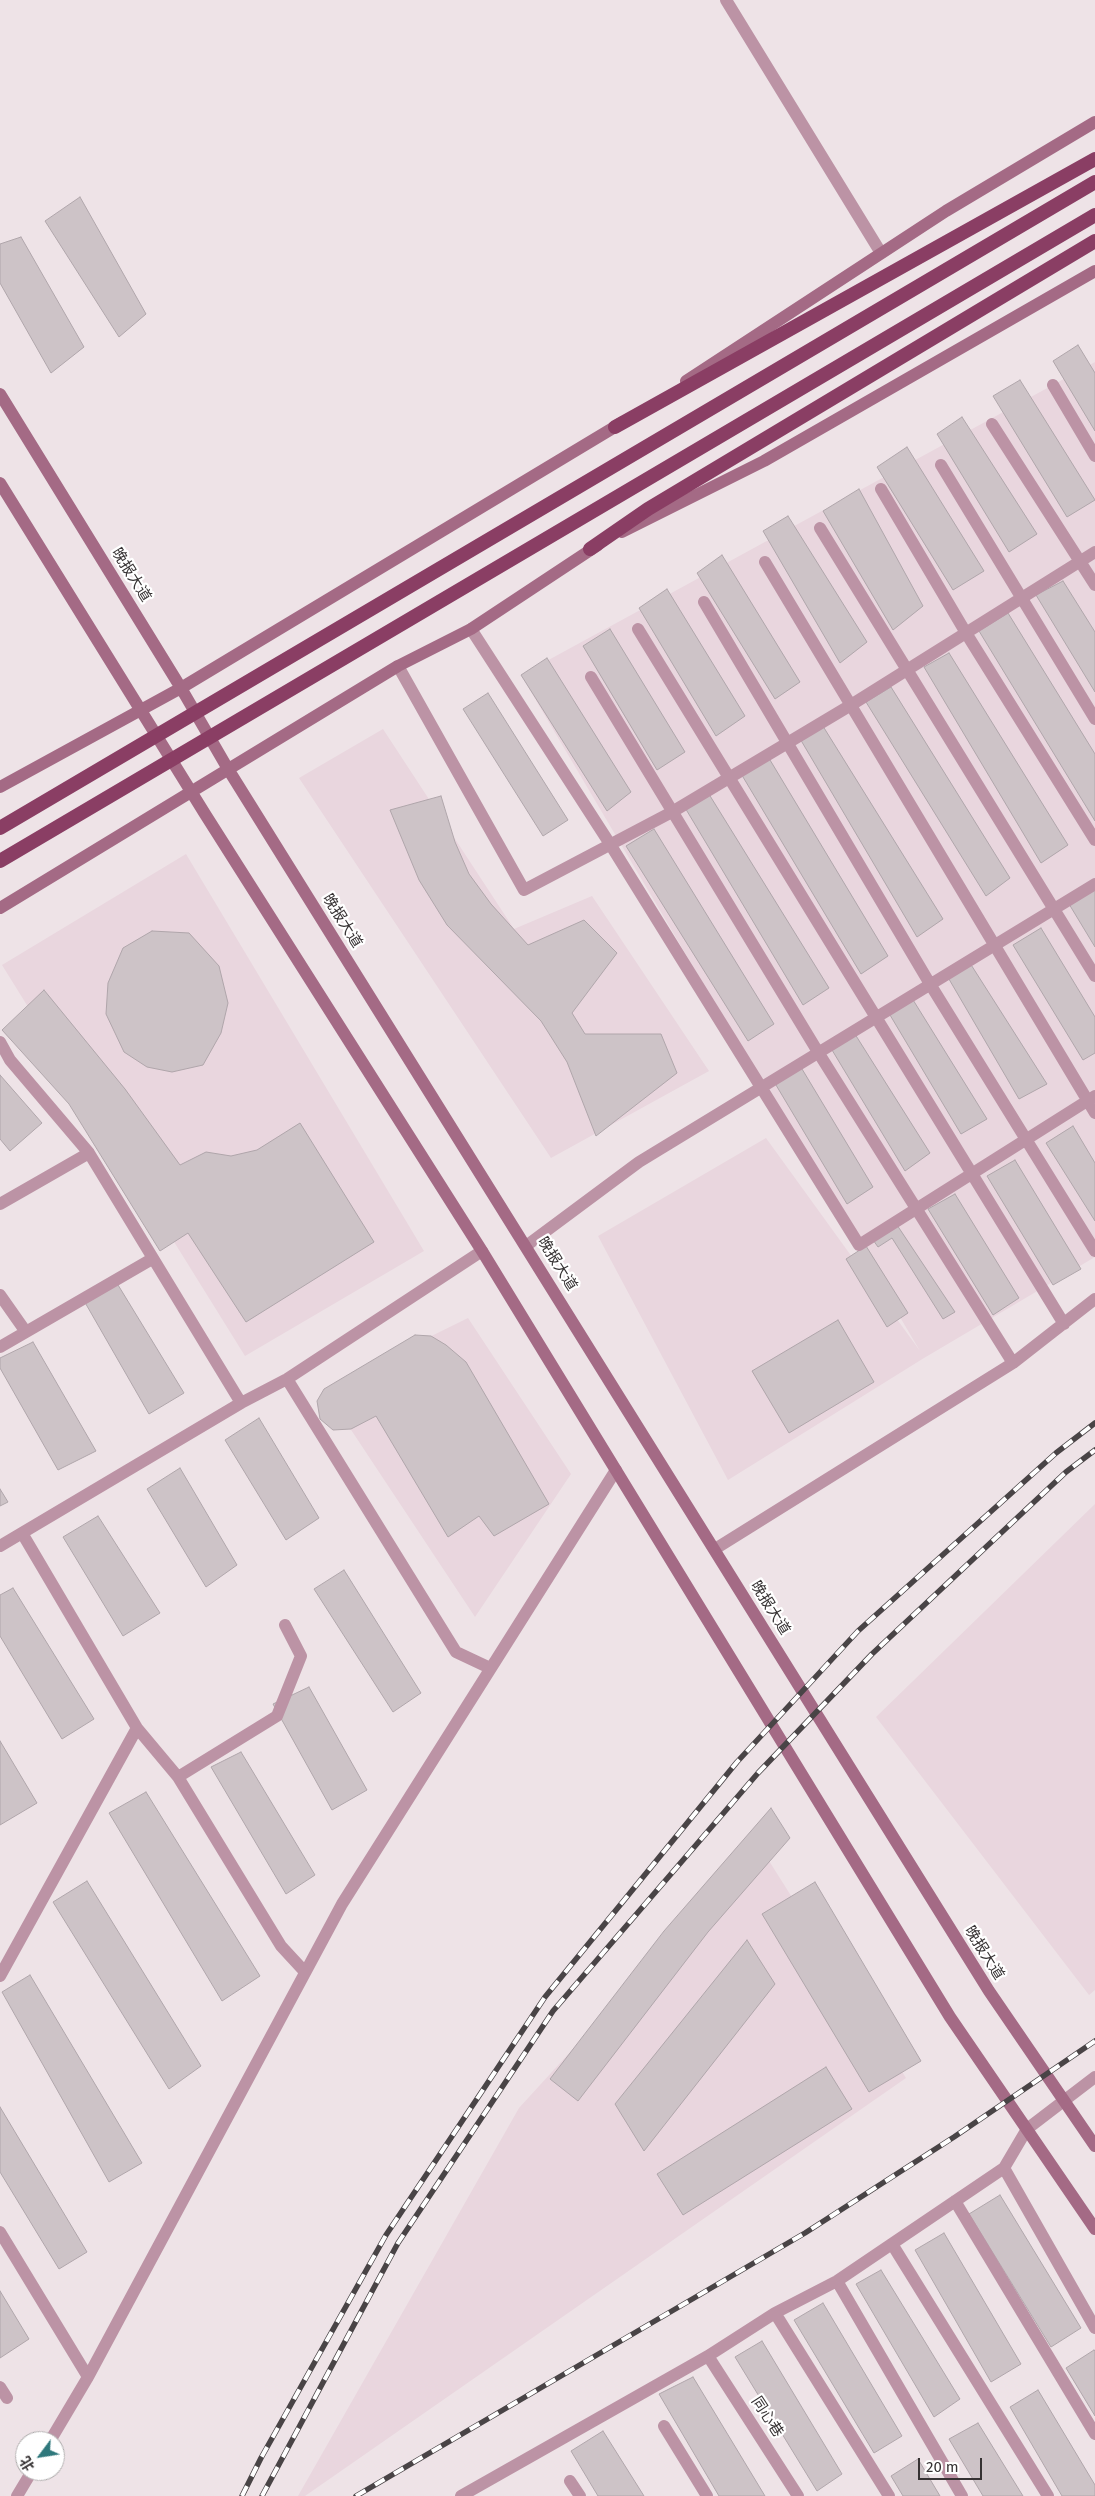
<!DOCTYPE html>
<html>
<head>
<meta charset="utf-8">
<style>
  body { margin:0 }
  #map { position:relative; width:1095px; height:2496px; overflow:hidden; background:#eee3e7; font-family:"Fira Sans","Noto Sans SC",sans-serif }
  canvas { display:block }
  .north { position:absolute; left:15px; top:2431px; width:50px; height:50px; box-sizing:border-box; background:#fff; border:1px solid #afadad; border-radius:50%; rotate:239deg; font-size:14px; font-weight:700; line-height:20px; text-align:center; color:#363233 }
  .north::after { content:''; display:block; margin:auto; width:18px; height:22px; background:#2f787c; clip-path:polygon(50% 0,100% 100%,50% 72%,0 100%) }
  .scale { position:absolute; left:918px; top:2458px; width:64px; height:22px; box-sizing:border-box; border:2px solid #363233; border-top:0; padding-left:6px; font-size:15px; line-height:18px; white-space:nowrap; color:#363233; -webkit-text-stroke:4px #fff; paint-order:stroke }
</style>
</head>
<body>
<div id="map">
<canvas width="1095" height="2496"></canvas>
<div class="north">北</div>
<div class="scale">20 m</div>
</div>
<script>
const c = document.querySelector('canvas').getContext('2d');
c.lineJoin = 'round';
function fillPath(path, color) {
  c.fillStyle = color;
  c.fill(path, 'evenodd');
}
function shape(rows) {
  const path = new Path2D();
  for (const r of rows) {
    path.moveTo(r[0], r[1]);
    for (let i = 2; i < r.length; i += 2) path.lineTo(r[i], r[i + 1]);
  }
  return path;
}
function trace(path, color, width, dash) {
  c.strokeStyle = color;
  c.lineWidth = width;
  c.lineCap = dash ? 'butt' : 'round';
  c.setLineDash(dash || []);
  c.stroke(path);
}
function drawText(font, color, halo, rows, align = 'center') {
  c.font = font + ' "Fira Sans","Noto Sans SC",sans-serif';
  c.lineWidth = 4.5;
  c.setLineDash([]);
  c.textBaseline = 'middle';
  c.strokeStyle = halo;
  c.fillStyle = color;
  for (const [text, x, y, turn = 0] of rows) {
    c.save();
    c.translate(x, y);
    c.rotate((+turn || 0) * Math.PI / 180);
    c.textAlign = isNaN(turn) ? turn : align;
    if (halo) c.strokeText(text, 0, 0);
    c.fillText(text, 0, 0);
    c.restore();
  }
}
fillPath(shape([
  [1095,362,1095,1257,924,1358,728,1480,598,1236,766,1138,920,1351,521,675],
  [383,729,514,929,592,896,709,1071,551,1158,299,778],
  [186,854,424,1251,245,1356,2,965],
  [468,1318,571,1474,475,1617,324,1389],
  [1095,1504,1095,1990,1089,1995,876,1717],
  [759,1845,906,2078,305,2496,298,2496,519,2108]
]), '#e9d6de');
const building = shape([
  [80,197,146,314,119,337,45,221,80,197],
  [21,237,84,347,51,373,0,283,0,244,21,237],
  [1078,345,1095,373,1095,431,1053,361,1078,345],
  [1020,380,1095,500,1067,517,993,396,1020,380],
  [962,417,1037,534,1009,552,937,434,962,417],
  [907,447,984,571,953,590,877,467,907,447],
  [859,489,923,606,893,630,823,511,859,489],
  [788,516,867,642,840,663,763,531,788,516],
  [722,555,800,682,775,699,697,573,722,555],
  [1063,581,1095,632,1095,692,1036,595,1063,581],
  [667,589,745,716,716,736,639,608,667,589],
  [1008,613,1095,754,1095,821,979,631,1008,613],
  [610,629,685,752,657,770,583,646,610,629],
  [949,653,1068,845,1041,863,924,667,949,653],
  [547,658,631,792,607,811,521,675,547,658],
  [891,687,1010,878,986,896,866,702,891,687],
  [488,693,568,820,543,836,463,709,488,693],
  [821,723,943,919,917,937,799,737,821,723],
  [767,755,888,956,861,974,740,772,767,755],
  [707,791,829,988,803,1005,684,806,707,791],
  [441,796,455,842,469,874,491,904,528,945,584,920,617,953,572,1013,585,1034,661,1034,677,1073,596,1136,567,1062,541,1021,447,925,419,880,390,810,441,796],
  [654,829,774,1024,748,1041,626,846,654,829],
  [1095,890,1095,947,1069,904,1095,890],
  [1041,928,1095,1017,1095,1053,1083,1060,1013,945,1041,928],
  [152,931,189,933,219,966,228,1003,221,1033,203,1065,172,1072,147,1067,124,1052,106,1014,108,983,123,948,152,931],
  [968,960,1047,1084,1019,1099,946,974,968,960],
  [44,990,125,1089,180,1165,206,1152,231,1156,257,1150,300,1123,374,1242,246,1322,188,1233,160,1251,69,1104,2,1030,44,990],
  [910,995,987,1119,961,1134,887,1010,910,995],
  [853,1031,930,1153,905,1171,829,1045,853,1031],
  [799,1064,873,1187,847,1204,773,1080,799,1064],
  [0,1075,42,1123,10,1151,0,1139,0,1075],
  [1073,1126,1095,1163,1095,1221,1046,1143,1073,1126],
  [1015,1160,1081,1269,1053,1285,987,1176,1015,1160],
  [955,1194,1019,1298,993,1315,928,1209,955,1194],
  [895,1222,955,1312,943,1319,892,1238,878,1247,871,1237,895,1222],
  [866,1246,908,1313,887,1327,846,1259,866,1246],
  [115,1280,184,1393,149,1414,83,1299,115,1280],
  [838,1320,874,1382,789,1433,752,1371,838,1320],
  [415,1335,431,1336,446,1345,466,1362,549,1504,494,1536,479,1516,448,1537,376,1416,351,1429,333,1430,320,1419,317,1401,324,1389,415,1335],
  [33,1342,96,1451,58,1470,0,1368,0,1358,33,1342],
  [259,1418,319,1518,286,1540,225,1440,259,1418],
  [180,1468,237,1565,206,1587,147,1489,180,1468],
  [0,1489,8,1502,0,1506,0,1489],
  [98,1516,160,1613,123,1636,63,1537,98,1516],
  [344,1570,421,1693,393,1712,314,1589,344,1570],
  [13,1588,94,1719,62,1739,0,1636,0,1595,13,1588],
  [309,1687,367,1790,332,1810,273,1704,309,1687],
  [0,1741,37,1803,0,1825,0,1741],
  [241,1752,315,1875,286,1894,211,1767,241,1752],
  [146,1792,260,1976,222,2001,109,1813,146,1792],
  [771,1808,790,1838,708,1932,578,2101,550,2079,664,1931,771,1808],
  [87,1881,201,2066,169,2089,53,1902,87,1881],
  [815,1882,921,2061,869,2092,762,1914,815,1882],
  [747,1940,775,1984,644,2151,615,2104,747,1940],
  [30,1975,142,2163,109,2182,2,1992,30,1975],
  [826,2067,852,2109,683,2215,657,2174,826,2067],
  [0,2107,87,2252,59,2269,0,2172,0,2107],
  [1000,2195,1081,2328,1051,2347,969,2214,1000,2195],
  [944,2233,1021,2364,991,2382,915,2250,944,2233],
  [881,2270,960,2399,934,2417,856,2284,881,2270],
  [0,2291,29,2339,0,2358,0,2291],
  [823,2303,902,2436,874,2453,794,2320,823,2303],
  [762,2341,842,2474,817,2491,735,2357,762,2341],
  [1094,2350,1095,2351,1095,2416,1066,2368,1094,2350],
  [693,2377,765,2496,719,2496,659,2394,693,2377],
  [1038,2390,1095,2485,1095,2496,1062,2496,1010,2407,1038,2390],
  [978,2423,1023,2496,983,2496,949,2439,978,2423],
  [603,2431,644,2496,598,2496,571,2451,603,2431],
  [918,2459,940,2496,903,2496,891,2476,918,2459]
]);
fillPath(building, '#cdc3c7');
trace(building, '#b0a6ab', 1);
trace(shape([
  [726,0,881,253],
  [1053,385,1095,456],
  [992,424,1095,585],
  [941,465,1095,719],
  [881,489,966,633,1095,840],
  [820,528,1095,976],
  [765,562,1095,1113],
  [704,602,930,984,1095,1251],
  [471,629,610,844,859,1245,1095,1096],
  [638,629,1064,1324],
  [398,666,524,890,672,812,851,705,1095,552],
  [591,677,818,1052,1013,1363],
  [0,1042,10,1060,89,1153,241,1403],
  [0,1204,89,1153],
  [526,1246,639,1162,1095,884],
  [0,1295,26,1332],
  [0,1347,152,1259],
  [287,1379,456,1652,490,1668],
  [0,1546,241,1403,287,1379,482,1251],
  [715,1549,1013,1363,1095,1299],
  [137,1728,178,1777,281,1946,305,1972],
  [178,1777,277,1716,301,1656,285,1625],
  [0,1976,137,1728,22,1533],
  [1004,2168,1095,2328],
  [955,2201,1095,2434],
  [0,2232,88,2377],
  [892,2244,1048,2496],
  [837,2281,962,2496],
  [775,2313,889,2496],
  [708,2356,798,2496],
  [0,2387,7,2398],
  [664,2426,707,2496],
  [50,2441,88,2377,342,1904,616,1470],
  [570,2481,580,2496],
  [17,2496,32,2471],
  [461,2496,708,2356,775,2313,837,2281,1004,2168,1027,2129,1095,2077]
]), '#bc93a5', 12);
trace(shape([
  [686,381,946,211,1095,122],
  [0,394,181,688,228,769,989,1991,1095,2146],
  [0,483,205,814,482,1251,950,2017,1095,2229],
  [622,532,764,461,1095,271],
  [0,787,181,688,623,422],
  [0,908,398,666,471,629,598,545]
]), '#a46a85', 12);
trace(shape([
  [615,427,1095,159],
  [590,549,648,509,1095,241]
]), '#8a3e64', 14);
const rail = shape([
  [242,2496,261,2458,386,2235,545,1997,737,1762,858,1631,1056,1453,1095,1423],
  [262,2496,398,2243,553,2011,758,1773,872,1654,1066,1472,1095,1450],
  [356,2496,805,2233,954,2137,1095,2041]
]);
trace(rail, '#494446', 5.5);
trace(rail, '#fff', 4, [11]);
trace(shape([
  [0,828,1095,182],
  [0,861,1095,215]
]), '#8a3e64', 14);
drawText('15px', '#363233', '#fff', [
  ["晚报大道",131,575,58],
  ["晚报大道",342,921,58],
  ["晚报大道",557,1264,58],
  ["晚报大道",770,1608,58],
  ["晚报大道",984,1953,58],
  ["同心巷",767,2417,57]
]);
</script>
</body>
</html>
